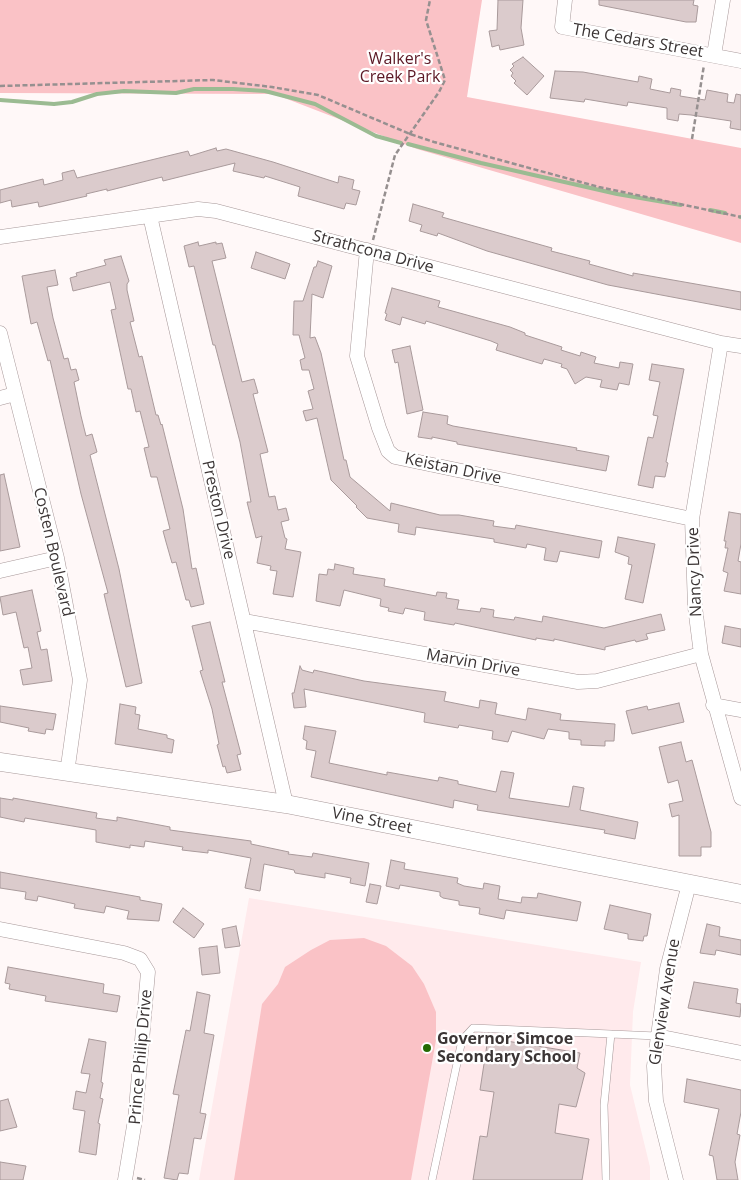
<!DOCTYPE html>
<html>
<head>
<meta charset="utf-8">
<style>
  body { margin:0 }
  canvas { display:block; background:#fff8f8 }
</style>
</head>
<body>
<canvas width="741" height="1180"></canvas>
<script>
const c = document.querySelector('canvas').getContext('2d');
c.lineJoin = 'round';
function fillPath(path, color) {
  c.fillStyle = color;
  c.fill(path, 'evenodd');
}
function shape(rows) {
  const path = new Path2D();
  for (const r of rows) {
    path.moveTo(r[0], r[1]);
    for (let i = 2; i < r.length; i += 2) path.lineTo(r[i], r[i + 1]);
  }
  return path;
}
function trace(path, color, width, dash) {
  c.strokeStyle = color;
  c.lineWidth = width;
  c.lineCap = dash ? 'butt' : 'round';
  c.setLineDash(dash || []);
  c.stroke(path);
}
function drawText(font, color, halo, rows, align = 'center') {
  c.font = font + ' "Open Sans",sans-serif';
  c.lineWidth = 4.5;
  c.setLineDash([]);
  c.textBaseline = 'middle';
  c.strokeStyle = halo;
  c.fillStyle = color;
  for (const [text, x, y, turn = 0] of rows) {
    c.save();
    c.translate(x, y);
    c.rotate((+turn || 0) * Math.PI / 180);
    c.textAlign = isNaN(turn) ? turn : align;
    if (halo) c.strokeText(text, 0, 0);
    c.fillText(text, 0, 0);
    c.restore();
  }
}
fillPath(shape([
  [249,898,641,962,633,1012,630,1085,650,1167,650,1180,199,1180]
]), '#ffeaec');
fillPath(shape([
  [0,0,482,0,467,97,741,148,741,243,417,149,274,94,0,93],
  [364,938,386,946,412,966,424,984,436,1012,436,1040,411,1180,234,1180,262,1004,278,984,285,967,311,950,330,940]
]), '#fac2c6');
trace(shape([
  [0,100,54,104,72,102,97,94,124,91,176,93,194,89,233,89,265,91,315,104,376,136,401,143],
  [408,144,481,163,617,194,681,205],
  [710,210,725,213],
  [740,217,741,217]
]), '#9bbb92', 4);
const building = shape([
  [498,0,523,0,521,28,524,45,500,50,499,45,492,47,489,31,497,30,498,0],
  [599,0,694,0,693,5,698,6,696,22,686,22,599,5,599,0],
  [523,57,544,76,527,95,514,83,516,81,511,76,513,73,510,70,514,66,512,64,523,57],
  [555,71,583,72,638,82,639,76,652,79,650,89,670,93,671,88,681,90,680,96,705,100,707,90,728,94,727,102,734,103,736,94,741,95,741,130,730,128,731,121,691,115,679,114,678,121,667,119,667,108,628,102,627,106,585,99,584,102,550,98,555,71],
  [216,148,217,151,226,149,273,162,338,183,339,176,354,180,352,189,360,191,356,205,346,203,344,209,298,196,300,187,265,176,264,178,233,171,235,163,163,181,162,177,107,191,107,189,86,194,87,196,39,207,38,202,12,207,11,200,0,203,0,190,43,179,44,185,63,180,62,173,74,170,77,178,188,151,190,156,216,148],
  [413,204,444,213,442,217,552,248,551,251,590,261,589,264,633,276,633,273,741,292,741,310,608,285,487,251,438,233,437,236,420,231,422,225,409,221,413,204],
  [198,242,199,246,216,242,216,244,222,243,226,258,212,261,242,382,254,379,258,393,253,394,268,452,260,454,269,497,275,496,278,510,286,508,289,520,281,522,285,538,287,539,285,549,301,552,293,597,273,594,277,571,270,570,271,566,257,563,262,536,256,538,247,502,251,502,240,442,215,345,213,345,194,266,189,267,184,246,198,242],
  [256,252,290,264,285,279,251,268,256,252],
  [121,256,129,281,127,284,127,290,134,321,130,322,139,357,142,356,156,415,158,415,161,425,162,424,183,509,192,569,196,568,204,604,191,607,189,600,186,600,176,562,172,563,166,542,163,531,170,529,157,477,151,477,144,448,149,447,140,411,136,412,131,389,128,389,111,310,116,309,110,282,73,291,70,278,77,276,76,273,106,265,104,260,121,256],
  [318,261,332,266,323,298,312,294,310,338,315,337,321,353,344,460,346,460,350,477,390,511,391,503,440,515,459,515,494,521,493,526,515,529,516,525,602,541,599,558,560,551,557,562,544,560,546,548,527,544,526,548,494,542,494,539,416,527,415,535,398,532,399,524,367,518,356,507,357,506,331,480,317,418,306,421,303,411,313,409,308,391,314,389,309,370,302,370,300,360,305,358,299,335,293,335,294,301,303,301,314,267,316,267,318,261],
  [55,270,58,285,47,287,53,318,64,359,68,358,71,370,76,369,79,380,74,382,81,416,86,436,92,434,97,452,90,455,119,569,142,683,126,687,104,594,108,593,81,494,50,360,48,361,37,322,31,324,22,276,55,270],
  [392,288,440,301,438,307,510,327,525,333,525,335,562,347,561,350,580,356,581,352,596,357,594,363,619,368,620,362,633,364,629,385,619,383,617,390,600,387,602,380,586,377,575,384,567,369,561,367,562,364,544,359,542,364,496,350,498,344,491,341,426,321,425,324,402,317,400,325,385,320,387,314,385,313,392,288],
  [410,346,423,410,407,414,398,362,395,363,392,350,410,346],
  [652,364,684,369,666,462,668,463,665,477,655,476,653,488,638,485,648,437,653,438,658,416,653,415,660,382,649,380,652,364],
  [423,412,448,416,447,424,453,426,577,448,576,450,609,456,606,471,457,444,457,442,432,437,432,439,418,437,423,412],
  [4,474,20,547,0,551,0,475,4,474],
  [729,512,741,514,741,544,738,561,741,562,741,594,724,591,728,573,723,571,728,548,725,548,726,541,724,541,729,512],
  [618,537,655,544,643,603,625,599,632,565,628,564,629,557,615,552,618,537],
  [335,564,354,568,353,574,385,579,384,586,436,596,437,592,447,593,446,598,459,600,457,609,480,612,481,608,494,610,493,617,514,620,515,617,542,622,543,616,604,628,661,614,665,630,646,634,648,639,636,642,635,640,605,647,605,650,554,639,554,641,536,638,536,640,455,623,454,625,424,620,425,612,405,608,403,614,388,611,389,608,380,606,381,599,344,590,340,606,316,601,319,574,327,575,328,569,334,570,335,564],
  [32,590,41,631,37,632,41,650,47,649,52,681,23,685,20,670,32,668,28,647,24,648,16,612,3,615,0,597,32,590],
  [210,622,225,682,222,682,241,754,237,755,241,770,227,773,225,766,223,767,217,745,219,744,212,709,200,671,203,670,192,626,210,622],
  [725,626,741,629,741,647,722,643,725,626],
  [300,666,302,670,313,673,314,670,364,681,446,692,444,701,479,708,480,700,497,703,495,714,526,720,528,708,561,714,560,720,615,724,614,741,605,741,605,746,581,745,581,740,569,739,569,732,548,729,544,739,512,731,508,742,492,739,493,731,459,725,458,728,424,722,425,713,304,689,306,707,294,708,292,693,294,693,300,666],
  [679,703,684,722,632,734,626,711,647,706,648,710,679,703],
  [120,704,136,707,135,714,140,715,138,729,167,735,167,738,174,740,172,753,115,744,120,704],
  [0,706,56,714,53,730,46,729,45,734,28,731,29,728,0,722,0,706],
  [305,726,336,731,329,763,387,775,387,772,438,781,439,777,458,781,458,784,496,792,501,771,514,773,509,798,569,807,573,786,584,788,580,810,638,822,635,839,604,833,605,830,477,810,478,805,454,800,453,808,311,777,316,751,306,749,307,741,303,739,305,726],
  [681,742,686,762,692,760,711,832,711,847,701,847,701,856,679,856,679,815,672,817,669,804,683,801,678,780,668,783,659,747,681,742],
  [0,798,13,800,13,798,97,813,96,818,117,821,117,817,170,827,170,830,251,841,251,844,289,852,288,854,312,857,313,853,369,863,365,886,350,883,351,878,325,873,325,878,295,873,294,870,264,864,260,891,245,888,251,858,208,850,208,853,182,850,183,847,145,841,144,847,130,845,130,848,96,842,96,830,25,818,24,822,0,817,0,798],
  [391,860,405,863,404,869,458,878,457,883,464,886,483,889,484,883,500,886,498,899,521,903,522,897,537,898,538,893,581,902,577,921,506,910,504,919,479,914,480,908,459,905,459,901,443,898,440,896,440,892,400,885,399,889,386,886,391,860],
  [0,872,140,897,140,900,162,904,159,921,127,919,129,911,106,906,104,913,74,908,75,904,38,896,37,901,25,899,26,892,0,888,0,872],
  [370,884,381,886,377,904,366,902,370,884],
  [610,905,651,914,647,936,644,936,643,941,628,939,628,934,604,929,610,905],
  [183,908,204,924,194,938,173,922,183,908],
  [707,924,720,927,719,936,741,940,741,955,716,950,715,955,700,953,707,924],
  [236,926,240,946,225,948,222,929,236,926],
  [217,946,220,973,202,975,199,948,217,946],
  [8,967,104,984,103,993,120,996,117,1012,45,1001,46,996,9,989,10,984,5,983,8,967],
  [694,982,738,989,736,1003,741,1004,740,1017,688,1008,694,982],
  [197,992,210,995,204,1033,214,1035,200,1113,206,1114,201,1139,194,1138,188,1174,179,1173,177,1180,164,1178,179,1095,173,1094,186,1030,190,1031,197,992],
  [488,1038,580,1053,577,1068,585,1073,576,1107,559,1104,555,1133,589,1139,582,1180,473,1180,480,1136,487,1137,494,1092,480,1090,488,1038],
  [89,1039,106,1042,101,1082,103,1083,100,1098,103,1099,98,1123,100,1124,96,1155,79,1152,85,1111,73,1109,76,1091,86,1093,90,1074,81,1073,89,1039],
  [687,1079,741,1090,741,1112,737,1134,740,1135,735,1162,738,1180,717,1180,713,1156,709,1155,719,1109,684,1102,687,1079],
  [8,1099,17,1127,0,1131,0,1101,8,1099],
  [0,1162,26,1166,23,1180,0,1180,0,1162]
]);
fillPath(building, '#dbcbcc');
trace(building, '#a99a9b', 1);
const service = shape([
  [432,1180,462,1040,473,1028,657,1036],
  [606,1180,604,1105,611,1034]
]);
const minor = shape([
  [565,0,562,27,741,61],
  [714,55,723,0],
  [150,216,286,804],
  [0,237,198,209,216,211,721,343,741,346],
  [367,250,357,356,379,428,388,451,395,457,692,519],
  [0,333,57,558,80,680,67,773],
  [721,343,692,519,695,607,701,654,741,798],
  [0,398,15,394],
  [0,571,57,558],
  [244,621,578,682,597,681,701,654],
  [713,705,741,710],
  [0,929,124,953,140,959,148,972,135,1120,125,1180],
  [657,1036,741,1053],
  [676,1180,656,1101,654,1066,667,969,689,884]
]);
const tertiary = shape([
  [0,762,286,804,741,894]
]);
trace(service, '#a79899', 8);
trace(minor, '#a79899', 15);
trace(tertiary, '#a79899', 19);
trace(shape([
  [0,86,213,80,272,87,318,95,410,134,434,142,599,187,741,217],
  [692,139,704,65],
  [373,240,395,155,439,92,445,80,426,20,430,0],
  [137,1178,145,1180]
]), '#969090', 2.5, [5, 2.5]);
trace(service, '#fff', 7);
trace(minor, '#fff', 14);
trace(tertiary, '#fff', 18);
for (const [x, y, r, color] of [
  [427,1048,5,"#246a03"]
]) {
  const dot = new Path2D();
  dot.arc(x, y, r, 0, 2 * Math.PI);
  c.fillStyle = color;
  c.fill(dot);
  trace(dot, '#fff', 2);
}
drawText('16px', '#3b3535', '#fff', [
  ["The Cedars Street",638,41,10],
  ["Strathcona Drive",373,252,15],
  ["Keistan Drive",453,469,12],
  ["Preston Drive",218,510,77],
  ["Costen Boulevard",53,552,77],
  ["Nancy Drive",695,572,-92],
  ["Marvin Drive",473,663,10],
  ["Vine Street",372,821,11],
  ["Glenview Avenue",665,1002,-81],
  ["Prince Philip Drive",141,1057,-85]
]);
drawText('16px', '#5c1825', '#fff', [
  ["Walker's",400,59],
  ["Creek Park",400,77]
]);
drawText('bold 16px', '#3b3535', '#fff', [
  ["Governor Simcoe",437,1039],
  ["Secondary School",437,1057]
], 'left');
</script>
</body>
</html>
